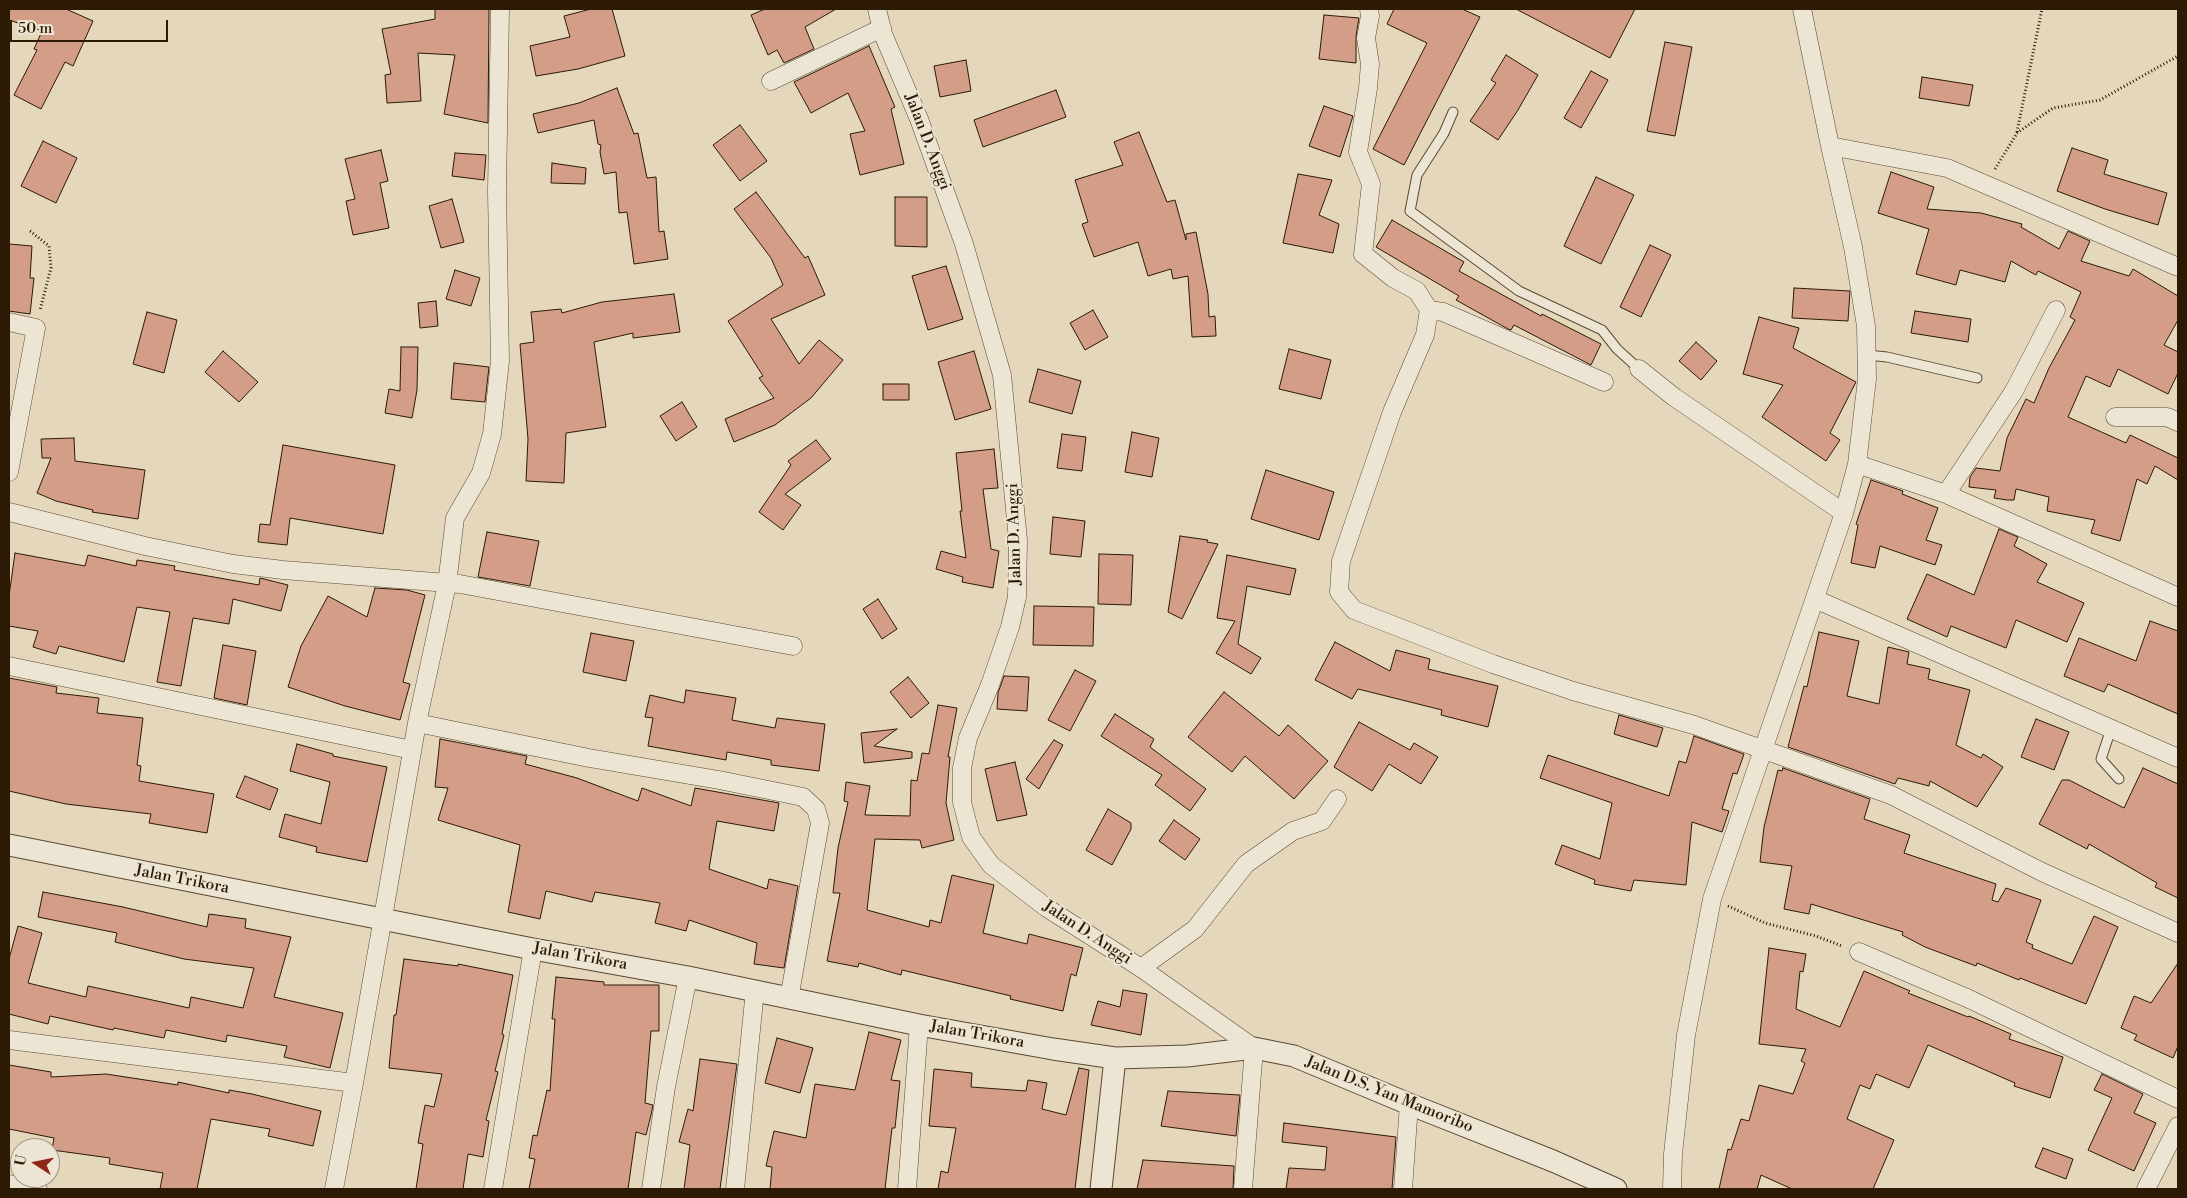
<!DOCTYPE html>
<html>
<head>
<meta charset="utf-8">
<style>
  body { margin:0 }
  #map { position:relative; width:2187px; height:1198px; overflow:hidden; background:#e4d7bc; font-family:"Libre Bodoni",serif }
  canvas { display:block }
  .frame { position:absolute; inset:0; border:10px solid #2c1a05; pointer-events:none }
  .north { position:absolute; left:10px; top:1138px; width:50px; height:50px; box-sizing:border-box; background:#ede5d3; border:1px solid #a09481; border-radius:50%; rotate:281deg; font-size:14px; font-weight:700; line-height:20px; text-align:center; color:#2c1a05 }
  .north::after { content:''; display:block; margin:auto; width:18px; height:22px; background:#8f2418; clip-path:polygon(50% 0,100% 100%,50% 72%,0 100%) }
  .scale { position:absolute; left:10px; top:20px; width:158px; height:22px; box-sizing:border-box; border:2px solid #2c1a05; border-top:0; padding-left:6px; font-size:15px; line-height:18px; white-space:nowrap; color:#2c1a05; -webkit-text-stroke:4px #ede5d3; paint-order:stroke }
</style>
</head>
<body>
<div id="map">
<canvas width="2187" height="1198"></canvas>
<div class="frame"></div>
<div class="north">U</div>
<div class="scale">50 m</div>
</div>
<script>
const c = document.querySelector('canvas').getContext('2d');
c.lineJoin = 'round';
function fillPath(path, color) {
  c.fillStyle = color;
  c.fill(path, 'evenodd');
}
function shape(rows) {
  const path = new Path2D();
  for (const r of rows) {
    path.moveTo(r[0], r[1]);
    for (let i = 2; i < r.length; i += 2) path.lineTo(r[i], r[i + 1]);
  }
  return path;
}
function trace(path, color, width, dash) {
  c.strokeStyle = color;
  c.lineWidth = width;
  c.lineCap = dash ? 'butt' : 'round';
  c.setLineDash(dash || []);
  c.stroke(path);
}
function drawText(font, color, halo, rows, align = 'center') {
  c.font = font + ' "Libre Bodoni",serif';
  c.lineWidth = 4;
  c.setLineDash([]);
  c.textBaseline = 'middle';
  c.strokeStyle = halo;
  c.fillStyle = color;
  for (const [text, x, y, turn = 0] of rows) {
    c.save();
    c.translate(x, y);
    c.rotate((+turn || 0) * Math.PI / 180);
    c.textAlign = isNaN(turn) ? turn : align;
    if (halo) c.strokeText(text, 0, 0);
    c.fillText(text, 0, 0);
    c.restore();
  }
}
const building = shape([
  [9,9,66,9,93,21,73,66,65,62,41,109,14,95,37,50,34,49,42,31,9,20,9,9],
  [435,9,489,9,488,123,444,114,455,55,418,53,421,101,387,103,385,75,391,74,382,29,435,19,435,9],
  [591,9,612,9,625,56,578,69,536,76,530,46,570,37,564,16,591,9],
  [765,9,836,9,805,27,814,49,784,63,777,50,768,55,751,15,765,9],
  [1394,9,1462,9,1480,17,1404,165,1373,149,1427,43,1387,24,1394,9],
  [1516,9,1635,9,1610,58,1516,9],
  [1324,15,1359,18,1356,36,1356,63,1319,59,1324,15],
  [1665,42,1692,47,1675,136,1647,131,1665,42],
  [869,46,895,107,891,109,904,164,860,175,850,134,865,131,848,93,811,113,794,82,869,46],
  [1506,55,1538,75,1518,110,1498,140,1470,121,1496,83,1491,80,1506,55],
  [966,60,971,91,940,97,934,66,966,60],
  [1591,71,1608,80,1581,128,1564,118,1591,71],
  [1922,77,1973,85,1969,106,1919,98,1922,77],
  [617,88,634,134,638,133,647,178,656,177,659,232,664,231,668,259,634,264,627,212,619,213,616,172,604,174,600,152,601,145,598,144,594,120,538,133,533,114,579,103,617,88],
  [1056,90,1066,117,983,147,974,120,1056,90],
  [1324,106,1353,116,1340,157,1309,146,1324,106],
  [740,125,767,161,740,181,713,145,740,125],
  [1139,132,1167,202,1175,200,1186,240,1186,234,1196,232,1208,294,1209,317,1215,316,1216,336,1192,337,1188,276,1173,279,1171,269,1148,276,1138,242,1094,257,1082,224,1088,222,1075,180,1123,165,1114,142,1139,132],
  [43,141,77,158,56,203,21,186,43,141],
  [2072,148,2108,160,2104,174,2167,193,2158,225,2105,209,2057,191,2072,148],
  [381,150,388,181,380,183,389,228,353,235,346,201,355,199,345,159,381,150],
  [455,153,486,155,484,180,452,176,455,153],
  [552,163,586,168,585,184,551,183,552,163],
  [1891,172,1934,187,1927,209,1981,213,2022,224,2021,227,2059,249,2068,231,2090,241,2081,261,2129,276,2133,269,2178,296,2178,320,2164,345,2178,352,2178,373,2168,394,2118,369,2110,387,2086,376,2068,417,2126,443,2130,435,2178,458,2178,480,2155,466,2147,484,2137,479,2120,541,2091,533,2095,520,2047,511,2049,497,2016,489,2014,500,2007,500,1994,498,1996,490,1969,487,1970,477,1976,468,2000,471,2007,438,2026,399,2034,403,2049,368,2075,320,2070,317,2081,292,2038,271,2036,275,2011,261,2005,282,1960,270,1956,285,1916,274,1929,229,1878,213,1891,172],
  [1298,174,1332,180,1319,215,1339,224,1333,253,1283,243,1298,174],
  [1596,177,1634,195,1601,264,1564,246,1596,177],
  [756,192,805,258,808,256,825,295,771,319,799,364,819,340,843,360,811,398,775,425,734,442,725,419,774,398,759,378,763,376,728,321,783,285,771,258,734,209,756,192],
  [895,197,927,197,927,247,895,246,895,197],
  [452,199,464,242,441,248,429,206,452,199],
  [1392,220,1464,262,1459,271,1541,316,1542,314,1601,344,1591,365,1514,325,1511,330,1508,329,1456,300,1459,296,1376,247,1392,220],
  [9,244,32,246,30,278,34,278,30,314,9,311,9,244],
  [1650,245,1671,255,1641,317,1620,307,1650,245],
  [946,266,963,319,928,330,912,276,946,266],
  [455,270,480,278,471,306,446,299,455,270],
  [1794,288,1850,291,1848,321,1792,318,1794,288],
  [674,294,680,332,633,338,633,333,594,342,606,427,566,433,564,483,526,481,528,439,520,344,534,342,531,312,561,309,562,313,602,302,674,294],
  [436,301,438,326,420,328,418,303,436,301],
  [1093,310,1108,337,1085,350,1070,323,1093,310],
  [1915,311,1971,319,1968,342,1911,333,1915,311],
  [147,312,177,320,164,373,133,364,147,312],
  [1759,317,1799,328,1793,348,1856,382,1830,433,1840,440,1826,461,1762,417,1783,385,1743,374,1759,317],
  [1696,342,1717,361,1701,380,1679,361,1696,342],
  [401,347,418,347,417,390,412,418,385,413,389,389,400,391,401,347],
  [1289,349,1331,360,1321,399,1279,389,1289,349],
  [223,351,258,382,239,402,205,372,223,351],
  [974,351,991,409,955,420,938,362,974,351],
  [454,363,489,367,485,402,451,399,454,363],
  [1038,369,1081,381,1072,414,1029,402,1038,369],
  [883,384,909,384,909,400,883,400,883,384],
  [682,402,697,427,676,441,660,416,682,402],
  [1132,432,1159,438,1152,477,1125,472,1132,432],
  [1062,434,1086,437,1082,471,1057,468,1062,434],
  [74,438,75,461,145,470,138,519,92,512,93,510,56,501,37,493,51,458,42,458,41,439,74,438],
  [816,440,831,459,785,494,801,505,783,530,759,512,791,465,788,461,816,440],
  [283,445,395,465,383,534,290,518,287,545,258,542,260,524,270,525,283,445],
  [994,449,998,488,983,489,991,549,999,551,993,588,962,582,963,577,936,569,941,551,966,558,960,511,962,511,956,453,994,449],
  [1266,470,1334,492,1319,540,1251,519,1266,470],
  [1871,480,1903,491,1902,494,1938,508,1926,540,1942,545,1935,565,1880,546,1875,568,1851,563,1858,525,1856,524,1871,480],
  [1053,517,1085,521,1081,557,1050,554,1053,517],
  [1999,529,2018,537,2014,546,2047,564,2037,582,2084,603,2067,642,2016,620,2006,648,1951,626,1947,637,1907,619,1927,574,1974,595,1999,529],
  [487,532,539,541,530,586,478,577,487,532],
  [1180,536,1208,540,1207,542,1218,544,1182,619,1168,612,1180,536],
  [15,553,85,566,88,555,136,566,137,560,175,566,174,570,259,585,260,578,288,585,281,611,233,599,229,624,193,618,181,686,157,682,170,612,137,607,124,662,59,646,56,654,33,647,38,631,9,626,9,596,15,553],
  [1099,554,1133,555,1131,605,1098,604,1099,554],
  [1227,555,1296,569,1290,595,1247,586,1238,644,1261,658,1251,674,1216,653,1235,621,1217,618,1227,555],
  [375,588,407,590,425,595,403,682,410,684,400,720,345,706,288,687,301,646,328,596,367,617,375,588],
  [878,599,897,629,882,639,863,609,878,599],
  [1034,606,1094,607,1093,646,1033,645,1034,606],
  [2150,621,2178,631,2178,714,2108,684,2104,692,2064,676,2079,638,2136,661,2150,621],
  [1819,632,1859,641,1847,696,1879,704,1888,647,1909,652,1907,664,1930,669,1928,679,1970,690,1956,745,1981,758,1983,754,2003,767,1977,807,1930,781,1929,786,1898,778,1895,784,1788,747,1804,686,1807,687,1819,632],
  [591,633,634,641,626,681,583,672,591,633],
  [1335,642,1390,671,1396,650,1430,659,1428,669,1498,686,1488,727,1441,715,1442,710,1358,689,1352,699,1315,680,1335,642],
  [223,645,256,651,247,705,214,698,223,645],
  [1075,670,1096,681,1070,731,1048,720,1075,670],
  [1004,676,1029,677,1027,711,997,709,998,693,1004,676],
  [908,677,929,703,911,718,890,692,908,677],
  [9,678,57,687,56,693,99,698,97,713,143,718,137,765,141,766,139,781,214,794,207,833,149,823,151,814,66,804,9,791,9,678],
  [686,690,736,698,732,720,775,728,777,718,825,724,819,771,771,765,771,760,727,752,726,760,648,746,653,718,645,717,650,695,684,703,686,690],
  [1224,692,1279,736,1288,725,1328,761,1294,799,1245,756,1232,772,1188,737,1224,692],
  [938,705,957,708,948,757,950,757,946,803,954,840,922,848,920,840,875,839,867,910,929,927,930,920,941,923,952,875,994,885,983,933,1027,944,1029,934,1083,948,1076,976,1071,974,1063,1011,1010,999,1011,996,902,970,901,975,859,963,858,967,827,961,840,893,833,893,838,848,848,802,844,801,846,782,870,786,865,815,910,816,911,780,917,781,922,753,929,754,938,705],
  [1115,714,1154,739,1150,747,1206,789,1190,811,1155,785,1162,775,1101,736,1115,714],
  [1619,715,1663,728,1657,747,1614,734,1619,715],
  [2036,719,2069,732,2054,770,2021,757,2036,719],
  [1359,722,1410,750,1414,743,1438,757,1421,784,1389,764,1372,791,1334,767,1359,722],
  [897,729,874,746,912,752,912,758,864,763,861,733,897,729],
  [1694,736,1744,754,1737,774,1733,773,1722,809,1729,811,1722,832,1692,822,1686,885,1634,880,1631,891,1594,884,1595,880,1555,864,1562,845,1600,859,1612,803,1540,778,1548,755,1669,796,1679,761,1686,763,1694,736],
  [440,739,527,756,525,764,577,778,638,801,642,788,691,806,695,788,779,803,774,831,717,821,709,869,767,889,769,879,798,886,784,968,754,964,757,943,689,920,686,931,655,923,660,903,595,892,592,902,546,891,540,919,508,912,520,845,438,820,448,788,435,787,440,739],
  [1054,740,1063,745,1039,789,1026,779,1054,740],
  [297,744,333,754,333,756,387,767,367,862,316,852,317,847,279,837,285,814,321,824,330,782,290,771,297,744],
  [1015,762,1027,815,997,821,985,769,1015,762],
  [1783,768,1870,799,1864,819,1910,835,1904,853,1996,884,1992,900,1998,902,2006,888,2041,900,2026,942,2033,945,2032,948,2072,964,2094,916,2118,927,2086,1004,2020,978,2019,980,1977,963,1976,966,1925,947,1902,935,1903,932,1811,904,1809,914,1784,909,1792,866,1760,862,1764,827,1778,770,1782,771,1783,768],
  [2143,768,2178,784,2178,898,2155,887,2157,883,2089,844,2087,849,2039,824,2062,780,2069,780,2124,808,2143,768],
  [245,776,278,789,270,810,236,797,245,776],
  [1108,809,1131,823,1131,829,1112,865,1086,850,1108,809],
  [1174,820,1200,839,1185,860,1159,841,1174,820],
  [43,892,123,907,207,927,209,914,246,919,245,928,291,937,274,997,343,1013,330,1068,284,1057,287,1046,227,1035,226,1042,166,1030,164,1038,114,1028,113,1030,50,1016,48,1024,9,1014,9,959,18,926,42,933,28,983,86,997,88,986,189,1008,191,997,243,1008,254,968,184,959,115,942,117,933,38,917,43,892],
  [1769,948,1806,954,1803,972,1800,971,1796,1009,1840,1027,1864,971,1910,991,1908,993,1968,1017,1969,1016,2011,1034,2009,1039,2063,1057,2050,1098,2014,1086,2015,1083,1928,1045,1909,1088,1876,1074,1870,1089,1860,1085,1847,1119,1894,1140,1873,1189,1792,1189,1761,1175,1757,1189,1719,1189,1728,1149,1731,1150,1741,1119,1749,1121,1759,1085,1793,1094,1805,1063,1801,1061,1806,1049,1759,1044,1769,948],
  [404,959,458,966,458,964,513,975,502,1034,504,1035,495,1071,498,1072,486,1120,489,1121,483,1157,468,1154,463,1189,416,1189,423,1144,418,1143,425,1105,434,1107,442,1074,389,1068,394,1015,396,1015,404,959],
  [2178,963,2178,1046,2173,1058,2134,1040,2137,1035,2121,1028,2134,996,2151,1003,2178,963],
  [556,977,604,982,604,985,659,985,659,1031,651,1031,645,1103,653,1105,651,1115,646,1135,636,1132,628,1189,529,1189,535,1159,529,1158,533,1135,537,1136,547,1090,550,1091,555,1019,552,1019,556,977],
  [1123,990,1147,994,1141,1035,1091,1025,1098,1001,1120,1007,1123,990],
  [869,1032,901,1040,891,1080,900,1081,895,1128,892,1128,885,1189,770,1189,772,1167,766,1166,774,1131,806,1138,815,1084,855,1090,869,1032],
  [777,1038,813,1048,800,1093,765,1083,777,1038],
  [700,1059,737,1064,720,1189,684,1189,690,1145,679,1142,688,1109,693,1111,700,1059],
  [9,1065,51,1072,51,1077,106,1074,178,1085,178,1082,229,1093,229,1090,252,1094,321,1111,313,1146,268,1136,270,1129,211,1119,197,1189,160,1189,163,1173,109,1164,110,1158,52,1150,54,1138,9,1129,9,1065],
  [1079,1068,1089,1070,1075,1189,938,1189,941,1171,948,1173,956,1128,929,1126,934,1069,972,1073,971,1087,1026,1091,1028,1080,1047,1083,1042,1109,1066,1115,1079,1068],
  [2102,1074,2143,1094,2134,1113,2156,1123,2134,1171,2088,1150,2112,1098,2094,1090,2102,1074],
  [1168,1091,1240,1095,1236,1136,1161,1126,1168,1091],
  [1284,1123,1396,1137,1392,1189,1286,1189,1289,1168,1325,1170,1327,1147,1282,1142,1284,1123],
  [2043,1148,2073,1159,2066,1179,2035,1167,2043,1148],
  [1143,1160,1234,1166,1233,1189,1137,1189,1143,1160]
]);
fillPath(building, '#d39d88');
trace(building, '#2c1a05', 1);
const service = shape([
  [1453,112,1444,133,1417,175,1410,211,1519,291,1602,330,1617,349,1639,369],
  [1867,355,1887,357,1977,378],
  [2111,729,2101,759,2119,779]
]);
const minor = shape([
  [877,9,883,34,919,119,964,244,1002,375,1018,540,1017,597,1010,627,990,685,968,738,962,768,962,802,971,837,991,865,1047,908,1141,968,1254,1048,1243,1189],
  [1369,9,1370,16,1366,38,1370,64,1368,88,1358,152,1371,184,1363,254,1393,278,1417,291,1429,310,1425,335,1392,412,1341,561,1339,592,1354,610,1493,664,1573,691,1694,725,1891,795,2042,872,2178,933],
  [771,81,882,28],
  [1830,146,1947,168,2178,267],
  [1429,310,1443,312,1604,382],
  [9,322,36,328,9,472],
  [1639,369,1674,397,1844,513],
  [2115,417,2167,417,2178,422],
  [1857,464,1946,494,2178,597],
  [1946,494,2014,391,2056,310],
  [9,512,145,546,233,564,283,570,460,584,793,646],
  [1815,599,2178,758],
  [9,666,412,750],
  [417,723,589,758,719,780,803,797,816,809,820,823,789,999],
  [1859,952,1967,998,2178,1099],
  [1141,968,1195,929,1246,864,1293,831,1322,821,1337,799],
  [9,1040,354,1083],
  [9,1184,38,1189],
  [334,1189,354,1083,417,723,447,584,455,518,481,473,492,434,500,361,497,191,500,9],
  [493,1189,533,949],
  [651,1189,666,1087,688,977],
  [735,1189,755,990],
  [907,1189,919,1025],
  [1403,1189,1409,1104],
  [1672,1189,1673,1154,1686,1035,1712,899,1844,513,1857,464,1867,379,1866,326,1853,247,1830,146,1802,9],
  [2146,1189,2178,1126]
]);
const tertiary = shape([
  [9,845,533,949,688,977,919,1025,1053,1049,1115,1058,1187,1056,1254,1048,1294,1056,1409,1104,1553,1161,1616,1189],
  [1101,1189,1115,1058]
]);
trace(service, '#5a4933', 11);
trace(minor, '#5a4933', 19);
trace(tertiary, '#5a4933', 23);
trace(shape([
  [2017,132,2042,9],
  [1995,169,2017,133,2053,108,2100,100,2178,56],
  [30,231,49,246,51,268,40,310],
  [1728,906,1765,923,1816,936,1842,946]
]), '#2c1a05', 3, [1, 2.5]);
trace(service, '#ede5d3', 9);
trace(minor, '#ede5d3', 18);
trace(tertiary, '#ede5d3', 21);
drawText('16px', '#2c1a05', '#ede5d3', [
  ["Jalan D. Anggi",927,142,69],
  ["Jalan D. Anggi",1015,534,-92],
  ["Jalan Trikora",182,880,11],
  ["Jalan D. Anggi",1087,933,33],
  ["Jalan Trikora",580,957,10],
  ["Jalan Trikora",977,1035,10],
  ["Jalan D.S. Yan Mamoribo",1389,1095,22]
]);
</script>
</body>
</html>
